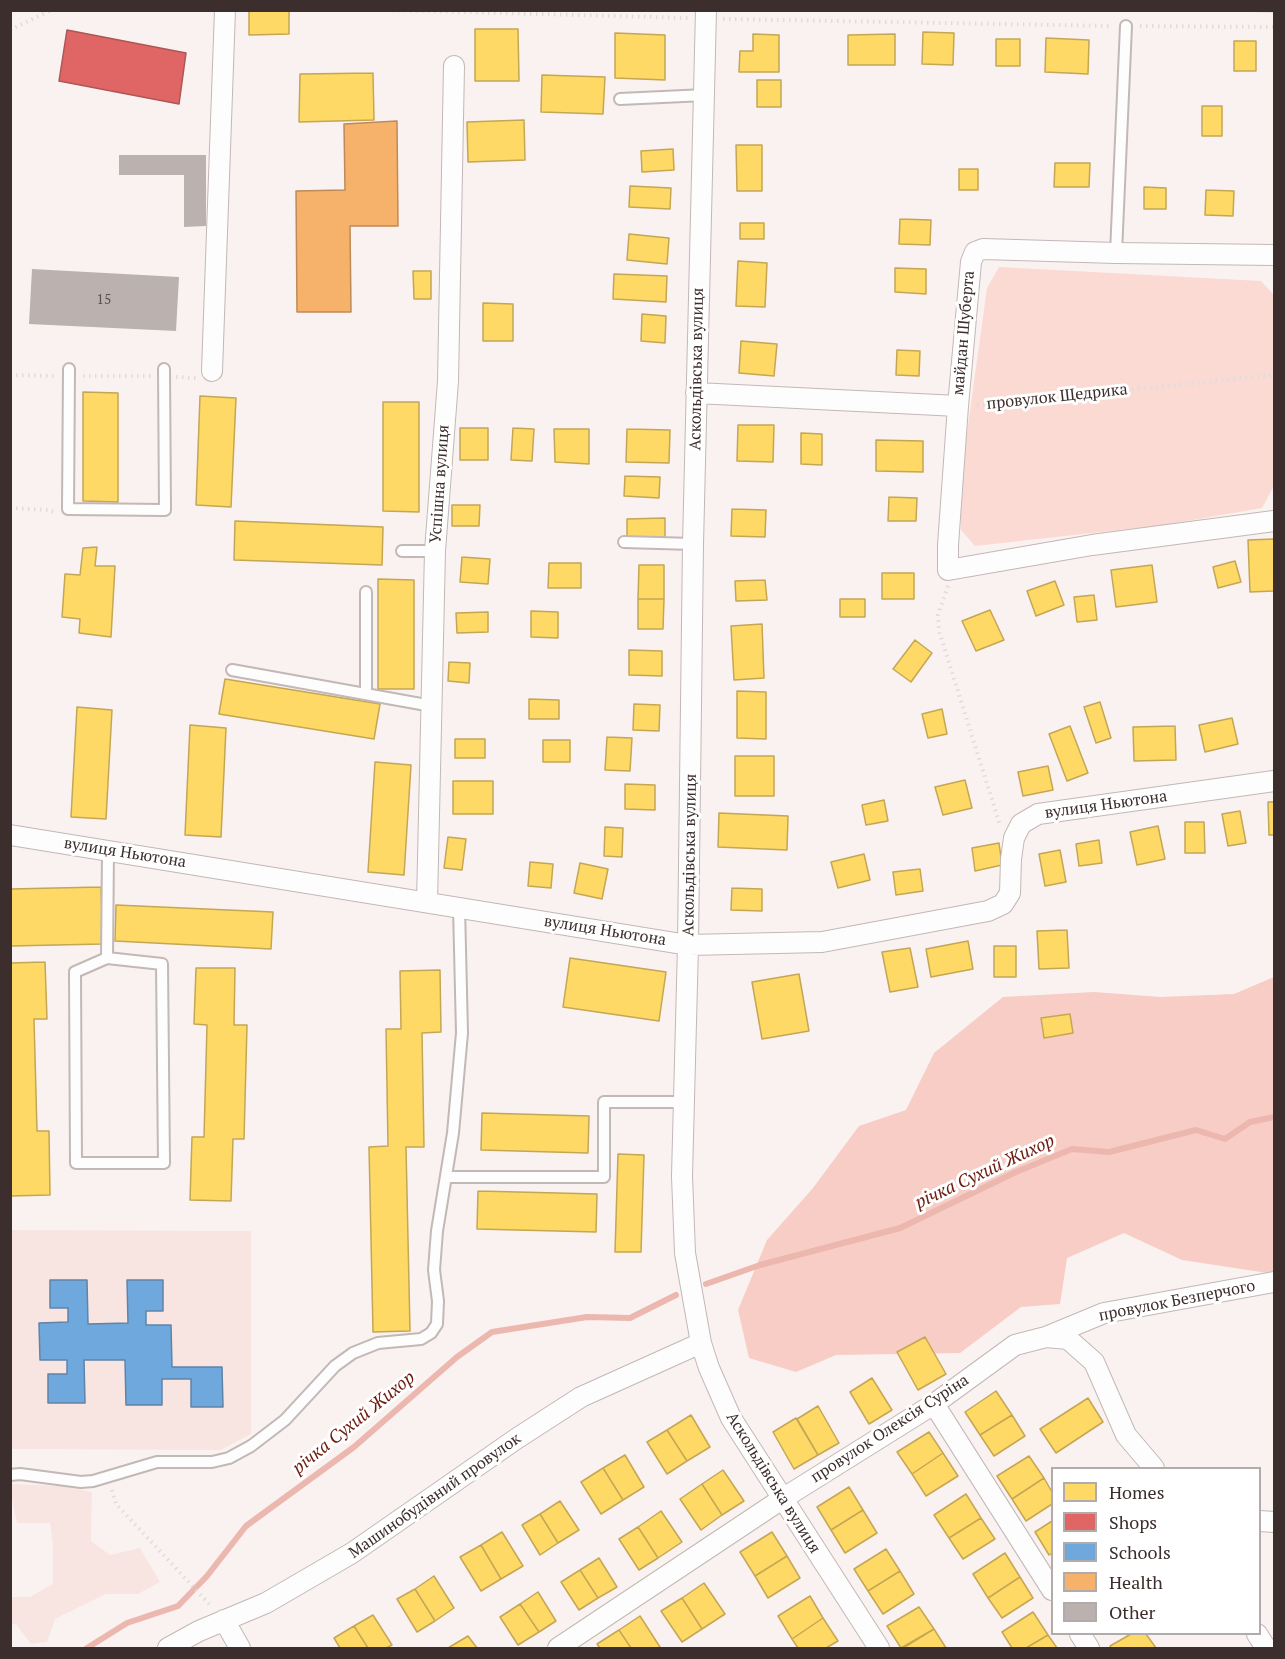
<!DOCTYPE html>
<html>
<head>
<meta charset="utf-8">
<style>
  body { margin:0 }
  #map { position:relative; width:1285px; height:1659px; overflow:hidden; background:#faf2f0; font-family:"PT Serif",serif }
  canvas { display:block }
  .frame { position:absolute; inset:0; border:12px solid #3c2e2c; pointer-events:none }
  .legend { position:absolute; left:1051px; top:1467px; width:210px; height:168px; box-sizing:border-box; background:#fff; border:2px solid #b1abab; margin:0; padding:8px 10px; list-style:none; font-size:18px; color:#3c2e2c }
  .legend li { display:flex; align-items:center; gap:12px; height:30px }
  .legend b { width:30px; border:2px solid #b1abab }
</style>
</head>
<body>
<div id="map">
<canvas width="1285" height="1659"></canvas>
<div class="frame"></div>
<ul class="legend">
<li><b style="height:16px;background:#ffd966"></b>Homes</li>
<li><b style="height:16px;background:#e06666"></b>Shops</li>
<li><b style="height:16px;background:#6fa8dc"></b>Schools</li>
<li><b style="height:16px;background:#f6b26b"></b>Health</li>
<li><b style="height:16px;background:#bbb2b0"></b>Other</li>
</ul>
</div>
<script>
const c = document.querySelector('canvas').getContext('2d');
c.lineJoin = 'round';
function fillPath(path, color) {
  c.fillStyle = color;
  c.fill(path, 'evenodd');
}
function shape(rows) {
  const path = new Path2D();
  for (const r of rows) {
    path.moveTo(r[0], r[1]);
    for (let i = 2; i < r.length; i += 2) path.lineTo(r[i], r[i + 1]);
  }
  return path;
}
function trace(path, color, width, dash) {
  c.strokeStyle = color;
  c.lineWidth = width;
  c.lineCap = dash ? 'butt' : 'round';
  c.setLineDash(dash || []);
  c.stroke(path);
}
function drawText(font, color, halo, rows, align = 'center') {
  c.font = font + ' "PT Serif",serif';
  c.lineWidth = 6;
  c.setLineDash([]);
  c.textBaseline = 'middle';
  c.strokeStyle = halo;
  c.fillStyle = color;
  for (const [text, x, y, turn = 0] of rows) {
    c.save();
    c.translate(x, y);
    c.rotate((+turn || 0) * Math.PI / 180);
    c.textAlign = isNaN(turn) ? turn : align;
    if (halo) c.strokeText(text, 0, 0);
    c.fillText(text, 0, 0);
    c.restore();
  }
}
fillPath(shape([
  [11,1230,251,1231,251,1434,221,1450,11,1449],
  [11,1484,63,1486,92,1492,91,1541,110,1555,140,1548,160,1582,138,1594,106,1594,77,1608,55,1619,47,1642,31,1644,16,1624,11,1625,11,1597,30,1597,53,1584,53,1544,50,1523,17,1523,11,1494]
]), '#f8e5e2');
fillPath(shape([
  [999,267,1261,281,1274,295,1274,486,1262,508,1164,525,975,546,961,530,960,483,987,288]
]), '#fbdad4');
fillPath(shape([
  [1274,977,1274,1274,1182,1260,1124,1233,1067,1258,1060,1304,1021,1307,960,1353,836,1355,796,1372,749,1358,738,1310,767,1240,813,1188,859,1126,906,1110,934,1053,1003,997,1094,992,1161,997,1234,994]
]), '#f8cdc5');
const homes = shape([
  [249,11,289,11,289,34,249,35,249,11],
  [475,29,518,29,519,81,475,81,475,29],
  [923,32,954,33,953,65,922,64,923,32],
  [615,33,665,35,665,80,615,78,615,33],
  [753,34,779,35,779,72,739,72,740,51,753,51,753,34],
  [895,34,895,65,848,65,848,35,895,34],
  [1046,38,1089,40,1088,74,1045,72,1046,38],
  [996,39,1020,39,1020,66,996,66,996,39],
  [1234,41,1256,41,1256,71,1234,71,1234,41],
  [373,73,374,120,299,122,300,74,373,73],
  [542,75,605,77,603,114,541,112,542,75],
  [757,80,781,80,781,107,757,107,757,80],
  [1202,106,1222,106,1222,136,1202,136,1202,106],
  [524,120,525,160,468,162,467,122,524,120],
  [736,145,762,145,762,191,737,191,736,145],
  [673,149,674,170,642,172,641,151,673,149],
  [1055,163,1090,163,1089,187,1054,187,1055,163],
  [959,169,978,169,978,190,959,190,959,169],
  [630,186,671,188,670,209,629,207,630,186],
  [1144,187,1166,188,1166,209,1144,209,1144,187],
  [1206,190,1234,191,1233,216,1205,215,1206,190],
  [900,219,931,220,930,245,899,244,900,219],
  [740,223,764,223,764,239,740,239,740,223],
  [629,234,669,238,667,264,627,260,629,234],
  [738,261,767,263,765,307,736,306,738,261],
  [895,268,926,269,926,294,895,292,895,268],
  [413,271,431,271,431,299,414,299,413,271],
  [614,274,667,276,666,302,613,299,614,274],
  [483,303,513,304,513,341,483,341,483,303],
  [642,314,666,316,665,343,641,341,642,314],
  [741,341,777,344,774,376,739,373,741,341],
  [897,350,920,351,919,376,896,375,897,350],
  [83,392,118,393,118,502,83,501,83,392],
  [200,396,236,398,231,507,196,505,200,396],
  [383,402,419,402,419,512,383,511,383,402],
  [738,425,774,425,773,462,737,461,738,425],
  [460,428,488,428,488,460,460,460,460,428],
  [513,428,534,429,532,461,511,460,513,428],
  [554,429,589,429,589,464,555,462,554,429],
  [627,429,670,430,669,463,626,462,627,429],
  [801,433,822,434,822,465,801,464,801,433],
  [876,440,923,441,923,472,876,471,876,440],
  [625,476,660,477,659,498,624,496,625,476],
  [889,497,917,498,916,521,888,521,889,497],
  [452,505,480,505,479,526,452,526,452,505],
  [732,509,766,510,765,537,731,536,732,509],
  [665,518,665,537,627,538,627,519,665,518],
  [235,521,383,527,382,565,234,560,235,521],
  [1274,539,1274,591,1250,592,1248,540,1274,539],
  [97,547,95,566,115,566,111,637,79,633,80,619,62,617,65,574,80,575,83,548,97,547],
  [462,557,490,559,488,584,460,582,462,557],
  [1235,561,1241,582,1218,588,1213,567,1235,561],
  [549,563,581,563,581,588,548,588,549,563],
  [639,565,664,565,664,599,638,599,639,565],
  [1152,565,1157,602,1116,607,1111,570,1152,565],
  [882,573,914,573,914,599,882,599,882,573],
  [378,579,414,580,414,689,378,689,378,579],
  [765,580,767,600,736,601,735,581,765,580],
  [1055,581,1064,605,1036,616,1027,591,1055,581],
  [1094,595,1097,620,1077,622,1074,597,1094,595],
  [638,599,664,599,663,629,638,629,638,599],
  [840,599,865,599,865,617,840,617,840,599],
  [990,610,1004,640,976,651,962,621,990,610],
  [531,611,558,612,558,638,531,637,531,611],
  [488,612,488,632,457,633,456,613,488,612],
  [762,624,764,678,734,680,731,626,762,624],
  [915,640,932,653,911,682,893,669,915,640],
  [629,650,662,651,662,676,629,675,629,650],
  [449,662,470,663,469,683,448,681,449,662],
  [225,679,380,704,374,739,219,714,225,679],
  [737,691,766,692,766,739,737,738,737,691],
  [529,699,559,700,559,719,529,719,529,699],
  [1100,702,1111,738,1096,743,1084,707,1100,702],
  [634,704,660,705,659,731,633,730,634,704],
  [77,707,112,710,106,819,71,817,77,707],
  [942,709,947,734,928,738,922,714,942,709],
  [1232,718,1238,744,1205,752,1199,725,1232,718],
  [190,725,226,728,221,837,185,835,190,725],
  [1070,726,1088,773,1067,781,1049,734,1070,726],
  [1175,726,1176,760,1134,761,1133,727,1175,726],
  [607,737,632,738,630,771,605,770,607,737],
  [455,739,485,739,485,758,455,758,455,739],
  [543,740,570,740,570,762,543,762,543,740],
  [735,756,774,756,774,796,735,796,735,756],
  [375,762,411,765,404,875,368,872,375,762],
  [1048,766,1053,790,1023,796,1018,772,1048,766],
  [965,780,972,808,943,815,935,787,965,780],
  [453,781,493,781,493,814,453,814,453,781],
  [625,784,655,785,655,810,625,809,625,784],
  [884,800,888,821,866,825,862,805,884,800],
  [1268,802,1274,802,1274,835,1269,835,1268,802],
  [1240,811,1246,843,1228,846,1222,814,1240,811],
  [719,813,788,816,787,850,718,847,719,813],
  [1185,822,1204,822,1205,853,1185,853,1185,822],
  [1158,826,1165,859,1137,865,1130,832,1158,826],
  [605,827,623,828,622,857,604,856,605,827],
  [448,837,466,839,462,870,444,868,448,837],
  [1099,840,1102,863,1079,866,1076,844,1099,840],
  [999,843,1002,865,975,871,972,848,999,843],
  [1060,850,1066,882,1045,886,1039,854,1060,850],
  [864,854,870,880,838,888,831,862,864,854],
  [530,862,553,864,551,888,528,886,530,862],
  [580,863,608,869,602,899,574,893,580,863],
  [920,869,923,891,896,895,893,872,920,869],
  [101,887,103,944,10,946,10,889,101,887],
  [732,888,762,889,762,911,731,910,732,888],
  [116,905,273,912,271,949,115,941,116,905],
  [1067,930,1069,968,1039,969,1037,931,1067,930],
  [968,941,973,969,931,977,926,949,968,941],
  [994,946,1016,946,1016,977,994,977,994,946],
  [910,948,918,987,890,992,882,952,910,948],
  [570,958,666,972,659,1021,563,1007,570,958],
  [45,962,47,1019,34,1019,37,1131,49,1131,50,1195,10,1196,10,963,45,962],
  [196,968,235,968,234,1025,247,1025,244,1139,233,1139,231,1201,190,1200,192,1137,204,1137,207,1025,194,1024,196,968],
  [440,970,441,1032,422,1033,424,1147,406,1147,410,1331,373,1332,369,1147,388,1146,386,1029,401,1029,400,971,440,970],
  [799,974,809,1031,762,1039,752,982,799,974],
  [1070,1014,1073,1033,1044,1038,1041,1018,1070,1014],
  [482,1113,589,1116,588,1153,481,1150,482,1113],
  [618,1154,644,1155,641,1252,615,1252,618,1154],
  [478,1191,597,1194,596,1232,477,1229,478,1191],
  [925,1337,946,1374,918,1390,897,1352,925,1337],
  [872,1378,892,1410,869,1424,850,1392,872,1378],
  [996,1391,1012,1415,980,1435,965,1412,996,1391],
  [1088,1398,1103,1422,1056,1453,1040,1429,1088,1398],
  [818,1406,839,1443,818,1455,797,1419,818,1406],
  [691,1415,710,1447,687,1461,667,1430,691,1415],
  [1012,1415,1025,1436,994,1456,980,1435,1012,1415],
  [796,1418,818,1455,794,1469,773,1432,796,1418],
  [667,1430,687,1461,667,1474,647,1442,667,1430],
  [929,1432,943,1453,912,1474,897,1452,929,1432],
  [943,1453,958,1476,926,1496,912,1474,943,1453],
  [625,1455,644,1487,623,1500,603,1468,625,1455],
  [1029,1456,1044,1478,1012,1499,997,1476,1029,1456],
  [603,1468,623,1500,601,1514,581,1482,603,1468],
  [723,1470,744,1501,722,1515,702,1484,723,1470],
  [1044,1478,1052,1492,1052,1504,1026,1521,1012,1499,1044,1478],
  [702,1484,722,1515,701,1530,680,1499,702,1484],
  [849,1487,863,1510,831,1530,817,1507,849,1487],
  [966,1494,981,1518,949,1538,934,1515,966,1494],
  [560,1501,579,1530,558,1543,540,1514,560,1501],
  [863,1510,877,1533,845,1553,831,1530,863,1510],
  [661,1511,682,1542,658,1558,638,1527,661,1511],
  [540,1514,558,1543,540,1555,522,1525,540,1514],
  [981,1518,995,1539,963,1559,949,1538,981,1518],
  [1052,1521,1052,1553,1049,1555,1035,1532,1052,1521],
  [638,1527,658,1558,639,1570,619,1539,638,1527],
  [502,1532,523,1566,501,1579,481,1545,502,1532],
  [772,1532,787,1556,755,1576,740,1552,772,1532],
  [481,1545,501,1579,481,1591,460,1557,481,1545],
  [886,1549,900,1571,868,1591,854,1569,886,1549],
  [1005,1553,1020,1577,988,1598,973,1574,1005,1553],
  [787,1556,800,1578,768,1598,755,1576,787,1556],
  [599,1558,617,1587,598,1598,580,1570,599,1558],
  [580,1570,598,1598,579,1610,561,1582,580,1570],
  [900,1571,914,1594,883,1614,868,1591,900,1571],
  [434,1576,454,1608,435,1621,415,1589,434,1576],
  [1020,1577,1033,1598,1002,1618,988,1598,1020,1577],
  [704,1583,725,1614,702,1629,682,1598,704,1583],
  [415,1589,435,1621,417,1632,397,1599,415,1589],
  [538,1592,556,1621,539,1632,520,1604,538,1592],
  [810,1596,823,1618,792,1639,778,1616,810,1596],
  [682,1598,702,1629,682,1642,661,1611,682,1598],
  [520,1604,539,1632,518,1645,500,1617,520,1604],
  [919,1607,934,1629,901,1648,887,1626,919,1607],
  [1033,1612,1048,1635,1026,1648,1012,1648,1002,1632,1033,1612],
  [373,1615,392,1645,386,1648,368,1648,354,1626,373,1615],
  [640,1616,660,1647,658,1648,631,1648,619,1630,640,1616],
  [823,1618,838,1641,826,1648,798,1648,792,1639,823,1618],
  [354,1626,368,1648,340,1648,334,1638,354,1626],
  [934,1629,946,1648,903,1648,934,1629],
  [619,1630,631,1648,600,1648,597,1644,619,1630],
  [1131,1634,1146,1634,1156,1648,1111,1648,1110,1646,1131,1634],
  [1048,1635,1057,1648,1026,1648,1048,1635],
  [468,1636,477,1648,448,1648,468,1636]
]);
fillPath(homes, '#ffd966');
trace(homes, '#c4a655', 1.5);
const shops = shape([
  [67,30,186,53,179,104,59,81,67,30]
]);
fillPath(shops, '#e06666');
trace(shops, '#af5555', 1.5);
const schools = shape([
  [50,1280,87,1280,88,1324,128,1323,127,1280,163,1280,163,1311,146,1311,146,1325,171,1325,172,1367,222,1367,223,1407,191,1407,191,1379,162,1379,162,1405,126,1405,125,1360,84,1360,85,1403,48,1403,48,1374,67,1374,67,1360,40,1360,39,1323,68,1322,68,1308,50,1308,50,1280]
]);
fillPath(schools, '#6fa8dc');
trace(schools, '#6083a7', 1.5);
const health = shape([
  [397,121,398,226,350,226,351,312,297,312,296,191,345,190,344,124,397,121]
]);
fillPath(health, '#f6b26b');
trace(health, '#be8a58', 1.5);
trace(shape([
  [706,1284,760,1265,900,1228,1016,1172,1072,1149,1109,1152,1196,1130,1225,1139,1250,1122,1274,1117],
  [87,1648,127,1623,178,1606,207,1576,246,1526,354,1447,457,1357,492,1332,587,1317,630,1318,676,1295]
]), '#ebb7ae', 6);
fillPath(shape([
  [119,155,206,155,206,226,184,227,184,175,119,175],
  [32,269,179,277,176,331,29,324]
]), '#bbb2b0');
const service = shape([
  [620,99,705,95],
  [1116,253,1126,26],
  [69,369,68,509,165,510,164,369],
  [624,542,693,544],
  [402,551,435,551],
  [366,592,366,694],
  [232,670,432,706],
  [107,958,162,964,164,1163,76,1163,75,972,107,958,108,851],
  [446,1177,604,1177,604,1102,683,1102],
  [10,1475,20,1474,81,1482,93,1481,157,1462,212,1462,229,1458,251,1446,285,1420,335,1366,353,1353,378,1343,421,1339,431,1333,437,1324,438,1301,434,1270,437,1231,453,1133,462,1033,459,907]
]);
const minor = shape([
  [706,10,693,544,688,945,682,1176,685,1253,701,1343,709,1368,731,1418,879,1648],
  [1274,255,1116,253,983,249,975,252,971,262,958,406,948,545,948,570,1092,545,1274,521],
  [212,371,225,10],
  [696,393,958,406],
  [10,835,688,945,822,942,988,911,1003,904,1010,893,1011,859,1014,838,1021,824,1038,814,1274,781],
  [427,902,435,551,448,381,454,66],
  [1046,1337,1068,1339,1094,1362,1126,1435,1154,1468],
  [934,1404,1052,1590],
  [1260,1521,1274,1522],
  [224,1620,240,1648],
  [1080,1634,1089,1648],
  [1257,1634,1266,1648],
  [168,1648,199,1631,266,1603,352,1553,516,1439,581,1397,701,1343],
  [558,1648,782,1499,934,1404,1015,1345,1046,1337,1104,1313,1274,1282]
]);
trace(service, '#c2b8b6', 14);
trace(minor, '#c2b8b6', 22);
trace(shape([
  [386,10,689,18],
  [723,19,1112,26],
  [1140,26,1274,27],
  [10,30,51,10],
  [10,375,55,376],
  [83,376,151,376],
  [176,377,196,378],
  [977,405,1274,375],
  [10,508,49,510,54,512],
  [948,586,938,615,939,631,1000,825],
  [112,1490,116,1504,211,1606]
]), '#dfdcdb', 4, [1.5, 4.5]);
trace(service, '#fefdfd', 10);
trace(minor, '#fefdfd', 20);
trace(shape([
  [1215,10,1274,12]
]), '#dcd9d9', 1.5);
drawText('14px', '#5c4f4d', null, [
  ["15",104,300]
]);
drawText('16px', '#3c2e2c', '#fff', [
  ["майдан Шуберта",964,333,-85],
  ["Аскольдівська вулиця",697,369,-89],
  ["провулок Щедрика",1057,397,-6],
  ["Успішна вулиця",440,484,-86],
  ["вулиця Ньютона",1106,805,-8],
  ["вулиця Ньютона",125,853,9],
  ["Аскольдівська вулиця",690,855,-89],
  ["вулиця Ньютона",605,931,9],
  ["провулок Безперчого",1177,1301,-11],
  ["провулок Олексія Суріна",890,1429,-33],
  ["Аскольдівська вулиця",773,1483,58],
  ["Машинобудівний провулок",435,1496,-35]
]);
drawText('italic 18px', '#6d1a0f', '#fff', [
  ["річка Сухий Жихор",985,1172,-25],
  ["річка Сухий Жихор",354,1423,-39]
]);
</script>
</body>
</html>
